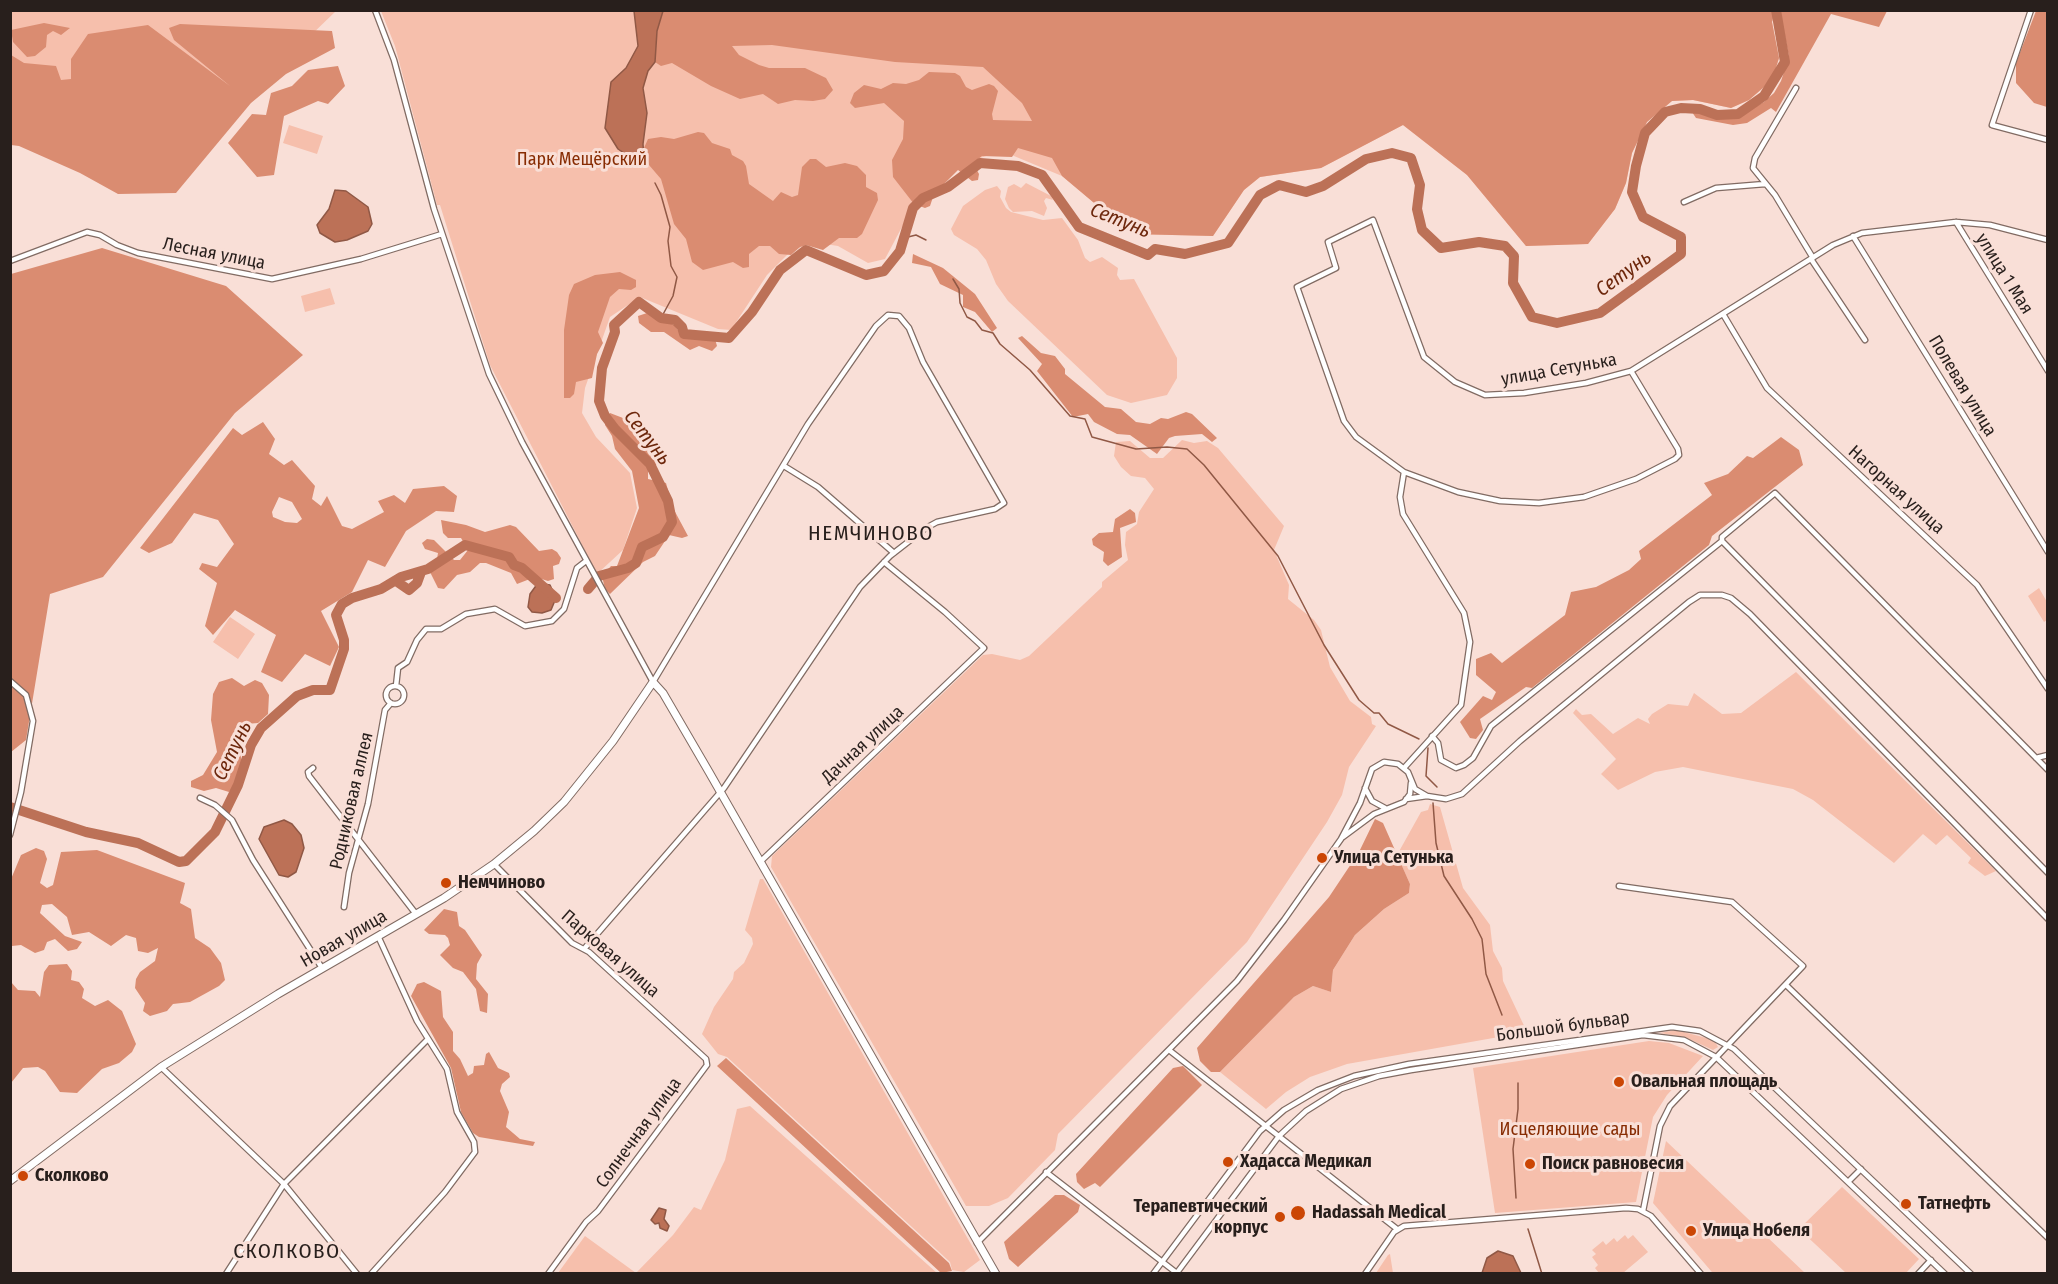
<!DOCTYPE html>
<html>
<head>
<meta charset="utf-8">
<style>
  body { margin:0 }
  #map { position:relative; width:2058px; height:1284px; overflow:hidden; background:#f9dfd7; font-family:"Fira Sans Condensed",sans-serif }
  canvas { display:block }
  .frame { position:absolute; inset:0; border:12px solid #281f1c; pointer-events:none }
</style>
</head>
<body>
<div id="map">
<canvas width="2058" height="1284"></canvas>
<div class="frame"></div>
</div>
<script>
const c = document.querySelector('canvas').getContext('2d');
c.lineJoin = 'round';
function fillPath(path, color) {
  c.fillStyle = color;
  c.fill(path, 'evenodd');
}
function shape(rows) {
  const path = new Path2D();
  for (const r of rows) {
    if (r.length === 3) {
      path.moveTo(r[0] + r[2], r[1]);
      path.arc(r[0], r[1], r[2], 0, 2 * Math.PI);
      continue;
    }
    path.moveTo(r[0], r[1]);
    for (let i = 2; i < r.length; i += 2) path.lineTo(r[i], r[i + 1]);
  }
  return path;
}
function trace(path, color, width, dash) {
  c.strokeStyle = color;
  c.lineWidth = width;
  c.lineCap = dash ? 'butt' : 'round';
  c.setLineDash(dash || []);
  c.stroke(path);
}
function drawText(font, color, halo, rows, align = 'center') {
  c.font = font + ' "Fira Sans Condensed",sans-serif';
  c.lineWidth = 6;
  c.setLineDash([]);
  c.textBaseline = 'middle';
  c.strokeStyle = halo;
  c.fillStyle = color;
  for (const [text, x, y, turn = 0] of rows) {
    c.save();
    c.translate(x, y);
    c.rotate((+turn || 0) * Math.PI / 180);
    c.textAlign = isNaN(turn) ? turn : align;
    if (halo) c.strokeText(text, 0, 0);
    c.fillText(text, 0, 0);
    c.restore();
  }
}
fillPath(shape([
  [1775,10,1772,22,1779,58,1774,74,1764,87,1749,100,1731,108,1693,100,1672,101,1647,122,1632,153,1626,183,1615,209,1588,244,1526,246,1467,175,1403,125,1321,168,1260,177,1244,190,1213,236,1131,234,1062,176,1002,151,955,166,912,208,885,259,868,263,838,246,812,242,790,252,767,275,731,330,718,329,640,297,610,317,585,388,582,413,596,437,630,473,637,508,623,550,597,574,490,365,440,205,437,205,395,46,381,11],
  [10,11,336,11,164,177,11,133],
  [289,125,323,136,317,154,283,143],
  [1026,183,1051,196,1053,200,1046,198,1044,201,1047,208,1044,216,1032,211,1013,212,1009,208,1005,199,1008,187,1014,184,1021,188],
  [997,186,1001,191,1000,197,1006,208,1011,212,1043,220,1062,218,1078,240,1085,258,1090,262,1102,257,1118,268,1117,275,1120,280,1134,279,1177,358,1177,378,1167,395,1131,403,1107,395,1008,301,996,284,986,260,977,249,954,235,951,229,963,206,985,190],
  [330,288,335,304,305,312,301,296],
  [1182,440,1194,443,1207,441,1218,448,1284,526,1274,550,1289,585,1288,599,1314,620,1321,630,1330,667,1350,701,1371,717,1372,724,1376,726,1349,767,1342,795,1327,822,1247,942,1058,1134,1055,1150,1008,1198,989,1206,966,1206,771,867,772,856,983,655,992,654,1020,660,1029,656,1102,587,1102,582,1128,560,1125,545,1126,532,1137,524,1139,512,1154,489,1145,478,1131,476,1121,467,1114,456,1116,442,1130,441,1150,458,1163,458],
  [2039,588,2047,602,2047,620,2044,622,2028,596],
  [230,617,255,634,238,659,213,642],
  [1796,672,1996,871,1985,876,1968,863,1971,858,1947,835,1936,845,1923,834,1894,863,1813,800,1793,789,1683,767,1655,772,1618,790,1601,774,1616,759,1573,713,1576,709,1582,715,1591,714,1613,734,1638,718,1650,724,1648,719,1652,714,1668,704,1688,706,1694,693,1722,714,1741,713],
  [1430,804,1440,807,1463,888,1490,925,1493,951,1502,968,1503,981,1527,1032,1347,1064,1310,1077,1286,1092,1266,1109,1220,1072,1294,997,1313,986,1331,992,1333,970,1355,935,1384,909,1409,893,1410,884,1397,855,1421,812,1428,810],
  [760,879,763,879,980,1260,964,1272,952,1270,950,1262,727,1057,718,1054,702,1034,714,1007,733,979,734,972,744,963,753,944,752,938,745,930],
  [1676,1030,1714,1040,1718,1047,1713,1050,1685,1037,1660,1033],
  [1649,1041,1669,1043,1703,1056,1667,1095,1653,1117,1636,1202,1495,1213,1473,1068],
  [750,1106,937,1273,558,1273,585,1236,636,1273,673,1235,694,1207,701,1210,725,1160,737,1109],
  [1666,1141,1805,1273,1714,1274,1711,1271,1653,1203],
  [1842,1187,1919,1259,1906,1273,1846,1273,1799,1229],
  [1625,1235,1628,1239,1633,1235,1648,1252,1623,1273,1599,1273,1595,1268,1598,1265,1592,1257,1596,1254,1592,1250,1603,1241,1606,1245,1614,1238,1617,1242],
  [1390,1254,1393,1273,1376,1273,1388,1255]
]), '#f6bfac');
fillPath(shape([
  [663,10,1775,10,1772,22,1779,58,1774,74,1764,87,1749,100,1731,108,1693,100,1672,101,1647,122,1632,153,1626,183,1615,209,1588,244,1526,246,1467,175,1403,125,1321,168,1260,177,1244,190,1213,236,1131,234,1062,176,1052,158,1018,148,1012,157,982,156,973,163,979,174,978,180,972,181,958,170,942,186,936,188,930,206,925,208,914,204,893,177,892,160,903,139,904,121,884,103,855,108,850,103,854,93,864,85,881,89,893,83,906,84,919,80,929,72,955,73,960,76,966,87,972,90,989,84,994,86,998,91,992,114,993,120,1032,121,1022,103,983,67,895,62,772,45,732,46,739,55,759,65,769,68,805,68,826,78,833,90,825,99,813,101,795,100,778,104,763,94,740,99,711,86,672,63,661,66,655,62,657,31],
  [1780,11,1887,11,1879,27,1831,14,1776,112,1771,108,1747,123,1733,125,1696,118,1692,112,1738,116,1764,102,1774,93,1781,81,1789,57],
  [2036,11,2047,11,2047,107,2034,103,2016,83,2016,63],
  [44,23,70,28,61,35,53,31,47,35,46,47,35,56,27,57,13,42,11,30],
  [180,24,332,31,335,48,286,74,251,103,176,193,118,194,80,173,19,146,11,145,11,55,24,63,56,66,61,80,71,79,71,59,88,34,148,25,230,86,174,40,169,28],
  [338,66,345,86,328,104,318,101,284,116,274,175,257,177,228,143,252,114,266,115,271,93,292,86,308,70],
  [698,132,704,133,712,143,730,149,732,155,743,161,746,166,749,184,773,201,781,192,792,197,798,195,802,167,810,159,816,159,826,167,845,163,857,166,866,175,866,187,877,193,878,200,862,234,857,238,839,238,823,250,806,245,800,247,791,255,779,254,770,246,759,246,749,254,749,267,743,268,733,262,703,270,692,262,686,239,674,224,661,179,649,165,644,148,648,139,661,137,674,139],
  [102,248,226,286,303,355,235,413,103,577,50,594,26,740,11,752,11,274],
  [913,254,943,268,975,294,997,328,992,332,975,312,963,307,963,295,940,284,931,267,912,263],
  [620,272,636,280,636,287,631,290,619,289,610,297,598,332,603,343,597,354,592,378,576,382,574,394,570,398,564,398,564,330,569,295,574,284,595,275],
  [650,312,674,325,683,336,715,339,717,346,712,351,699,346,690,350,664,332,651,332,639,323,638,316],
  [1022,336,1041,353,1055,356,1065,369,1065,374,1105,407,1121,409,1136,422,1150,424,1161,418,1168,419,1186,412,1192,414,1217,438,1212,442,1202,434,1175,436,1169,438,1157,454,1130,435,1117,434,1094,422,1088,414,1073,417,1037,371,1042,364,1018,338],
  [610,413,623,418,642,443,656,457,658,463,648,472,648,479,666,483,673,508,688,536,682,538,669,535,655,556,643,562,610,594,605,589,602,576,611,566,617,566,639,508,632,471,615,449,612,436,605,425,605,418],
  [263,422,275,439,269,454,284,465,292,460,315,486,312,499,321,506,327,496,342,526,352,529,384,512,378,501,394,495,405,503,413,489,444,486,457,496,454,512,436,511,406,531,385,567,368,560,352,592,321,611,339,647,330,666,305,654,282,682,261,672,276,635,235,610,213,635,205,626,217,583,199,569,202,563,217,567,234,544,218,520,194,513,172,543,149,553,140,548,233,428,242,435],
  [279,497,292,502,302,519,297,523,285,522,273,517,272,512],
  [1781,437,1799,450,1803,465,1712,536,1709,545,1532,688,1526,687,1480,719,1483,730,1476,739,1470,738,1460,722,1483,696,1492,700,1496,692,1476,675,1476,659,1491,653,1502,663,1565,615,1571,592,1596,587,1629,570,1641,559,1639,551,1712,495,1704,483,1728,474,1747,456,1753,458],
  [1130,509,1135,513,1136,522,1120,528,1122,557,1108,566,1103,561,1104,552,1093,545,1092,539,1099,533,1113,532,1115,519],
  [441,520,466,525,485,532,510,525,516,527,539,551,552,549,557,552,561,558,559,564,553,566,554,579,548,581,535,577,517,584,511,573,486,563,480,563,470,572,457,575,444,589,438,588,429,570,437,559,438,553,425,549,422,543,427,539,434,540,454,560,460,560,468,550,461,538,448,538,443,533],
  [232,678,244,686,255,680,262,683,269,695,268,714,258,723,246,724,238,742,242,763,234,788,229,792,216,788,204,791,191,787,191,781,203,775,217,752,211,720,213,694,219,682],
  [1375,819,1383,823,1410,884,1409,893,1384,909,1355,935,1333,970,1331,992,1313,986,1294,997,1220,1072,1211,1072,1200,1061,1197,1048,1329,897,1359,852],
  [36,848,44,851,47,859,40,883,47,888,53,885,61,852,97,850,185,883,180,903,191,909,195,938,210,948,221,963,225,980,219,986,190,1002,173,1004,167,1011,150,1016,143,1011,145,1003,135,988,136,979,140,972,155,961,158,948,148,953,138,951,136,938,126,935,111,946,89,932,72,935,67,917,52,904,42,905,40,913,65,936,82,942,77,949,68,951,55,939,47,942,44,950,35,953,21,945,12,946,11,949,11,879,21,855],
  [444,909,457,912,459,926,465,930,482,955,477,964,476,979,488,994,487,1013,480,1011,476,989,463,972,453,968,440,955,450,945,448,938,445,935,429,934,424,930],
  [67,964,72,971,71,980,79,982,84,989,82,998,95,1006,108,1000,122,1011,136,1044,132,1052,119,1063,102,1069,77,1093,60,1092,45,1071,38,1067,23,1068,11,1083,11,982,18,990,35,991,40,997,44,972,49,965],
  [424,982,441,991,443,1017,453,1032,453,1051,460,1059,468,1076,473,1073,474,1066,484,1065,486,1054,489,1052,498,1068,509,1073,510,1077,502,1084,500,1091,509,1112,506,1127,520,1139,535,1142,533,1146,479,1137,473,1133,461,1112,451,1068,411,996,417,984],
  [726,1058,949,1263,952,1271,941,1273,717,1066],
  [1183,1066,1202,1085,1100,1187,1095,1183,1084,1189,1077,1182,1076,1174,1173,1068],
  [1055,1195,1064,1195,1080,1205,1078,1212,1018,1267,1009,1259,1004,1242]
]), '#da8c71');
const water = shape([
  [634,11,663,11,657,31,655,62,648,71,643,88,647,113,643,144,644,159,640,164,618,149,605,128,611,82,626,68,638,46,634,11],
  [335,190,346,191,368,207,372,224,368,231,347,240,335,242,320,233,317,225,329,209,335,190],
  [538,583,550,585,556,598,551,610,542,613,532,612,528,607,530,594,538,583],
  [284,820,292,824,301,835,304,848,296,872,288,877,279,875,259,839,264,827,284,820],
  [659,1208,666,1210,664,1219,669,1226,667,1231,660,1228,659,1223,655,1224,651,1220,659,1208],
  [1498,1251,1513,1256,1521,1273,1482,1273,1487,1258,1498,1251]
]);
fillPath(water, '#bc7157');
trace(water, '#905845', 1.5);
trace(shape([
  [655,183,661,195,670,227,668,241,671,266,677,277,673,296,661,318],
  [904,238,916,235,926,240],
  [953,279,959,289,960,303,967,317,975,321,982,330,993,333,1000,344,1030,370,1070,416,1085,419,1092,437,1136,449,1167,447,1187,449,1204,465,1278,556,1324,645,1359,700,1374,713,1379,713,1388,724,1419,739],
  [1428,748,1426,776,1437,787],
  [1433,803,1436,843,1444,876,1472,919,1482,939,1486,974,1502,1015],
  [1516,1198,1513,1149,1518,1109,1518,1083],
  [1528,1229,1542,1274]
]), '#905845', 1.5);
trace(shape([
  [396,581,409,590,417,583,421,572],
  [588,589,599,576,628,568,636,563,642,547,663,537,672,522,668,501,650,464,615,429,605,416,599,401,602,368,615,332,614,325,639,302,661,318,675,320,682,327,684,334,729,338,752,312,780,270,806,250,866,275,884,271,900,251,913,208,923,198,948,187,980,163,1018,166,1042,175,1079,227,1148,255,1155,249,1185,254,1228,243,1260,195,1279,185,1306,192,1323,186,1366,159,1392,153,1411,158,1420,185,1417,209,1422,230,1441,248,1479,242,1505,246,1514,256,1513,283,1532,317,1557,323,1600,313,1681,254,1681,237,1643,217,1632,192,1636,166,1645,133,1665,112,1681,108,1700,109,1717,115,1738,114,1764,96,1785,62,1776,10],
  [10,807,86,832,138,843,179,862,186,861,215,832,238,785,251,745,261,728,297,696,313,690,330,690,344,649,344,640,336,615,342,604,352,598,381,589,401,577,428,569,465,545,509,557,514,565,522,568,556,598]
]), '#bc7157', 10);
const street = shape([
  [375,10,394,60,434,209,489,374,522,442,653,682],
  [2031,10,1992,125,2048,140],
  [1796,88,1755,158,1753,168,1775,195,1813,258],
  [1684,202,1716,188,1765,184],
  [1956,222,2048,371],
  [1853,236,2048,552],
  [1811,259,1865,340],
  [10,261,87,232,100,235,117,245,138,253,272,279,361,259,442,234],
  [1723,314,1767,388,1977,585,2048,689],
  [1631,371,1678,449,1679,455,1675,459,1636,479,1584,497,1539,503,1500,501,1458,492,1404,472,1356,437,1344,421,1297,287,1336,268,1328,242,1373,220,1424,357,1455,382,1485,395,1524,393,1586,383,1631,371,1833,245,1862,233,1956,222,1990,225,2048,240],
  [784,466,818,487,894,553],
  [1722,541,2048,873],
  [10,681,26,695,33,721,21,792,10,835],
  [396,686,398,668,407,662,417,640,426,629,441,629,466,614,495,609,525,626,552,621,564,609,577,568,586,561],
  [395,695,9],
  [1432,736,1438,743,1441,760,1456,768,1464,765,1473,758,1491,726,1722,541,1722,537,1775,493,2048,770],
  [2036,758,2048,755],
  [313,768,308,772,309,776,416,914],
  [1404,768,1461,705,1470,642,1464,613,1403,514,1400,497,1404,472],
  [1365,788,1372,801,1385,808],
  [200,798,215,805,232,820,253,860,322,968],
  [1406,799,1427,796,1446,799,1462,794,1520,741,1689,602,1700,595,1722,595,1731,598,1750,614,2048,919],
  [1343,837,1374,814,1404,802,1410,794,1411,783],
  [760,862,984,648,945,612,884,562],
  [494,864,572,943,589,952,706,1059,707,1065,598,1211,586,1222,548,1274],
  [1619,886,1732,902,1803,966,1670,1106,1660,1126,1643,1211],
  [344,907,349,873,368,804,385,710,391,703],
  [584,949,724,788,860,587,890,556,926,528,937,522,995,509,1004,503,923,362,909,328,899,316,888,315,876,326,808,424,653,682],
  [1786,985,2048,1238],
  [1169,1050,1397,1229],
  [161,1067,284,1184,357,1274],
  [1046,1172,1178,1274],
  [1849,1181,1861,1169],
  [977,1243,1237,981,1284,920,1341,839,1360,803,1372,769,1384,762,1398,764,1408,772,1415,789,1427,796],
  [226,1274,284,1184,427,1040],
  [371,1274,445,1192,475,1152,474,1142,457,1112,447,1069,417,1021,378,936],
  [1153,1274,1260,1131,1284,1110,1318,1090,1354,1076,1409,1064,1672,1027,1700,1031,1734,1049,1971,1274],
  [1176,1274,1279,1136,1306,1111,1341,1089,1379,1076,1411,1070,1643,1035,1684,1040,1716,1057,1945,1274],
  [1365,1274,1394,1232,1404,1226,1626,1208,1638,1209,1651,1216,1701,1274],
  [1918,1274,1931,1260]
]);
const secondary = shape([
  [10,1181,161,1067,278,994,444,898,494,864,534,831,564,802,613,741,653,682,663,693,709,772,996,1274]
]);
trace(street, '#816b63', 7);
trace(secondary, '#816b63', 9);
trace(street, '#fff', 4.5);
trace(secondary, '#fff', 7);
for (const [x, y, r, color] of [
  [1322,858,6,"#cb4604"],
  [446,883,6,"#cb4604"],
  [1619,1082,6,"#cb4604"],
  [1228,1162,6,"#cb4604"],
  [1530,1164,6,"#cb4604"],
  [23,1176,6,"#cb4604"],
  [1906,1204,6,"#cb4604"],
  [1298,1213,8,"#cb4604"],
  [1280,1217,6,"#cb4604"],
  [1691,1231,6,"#cb4604"]
]) {
  const dot = new Path2D();
  dot.arc(x, y, r, 0, 2 * Math.PI);
  c.fillStyle = color;
  c.fill(dot);
  trace(dot, '#f9dfd7', 2);
}
drawText('18px', '#872c03', '#f9dfd7', [
  ["Парк Мещёрский",582,160],
  ["Исцеляющие сады",1570,1130]
]);
drawText('18px', '#281f1c', '#f9dfd7', [
  ["Лесная улица",214,254,11],
  ["улица 1 Мая",2004,274,58],
  ["улица Сетунька",1559,370,-10],
  ["Полевая улица",1962,386,59],
  ["Нагорная улица",1896,490,42],
  ["Дачная улица",863,745,-43],
  ["Родниковая аллея",352,801,-77],
  ["Новая улица",344,939,-30],
  ["Парковая улица",610,954,41],
  ["Большой бульвар",1563,1027,-8],
  ["Солнечная улица",639,1133,-54]
]);
drawText('bold 18px', '#281f1c', '#f9dfd7', [
  ["Улица Сетунька",1334,858],
  ["Немчиново",458,883],
  ["Овальная площадь",1631,1082],
  ["Хадасса Медикал",1240,1162],
  ["Поиск равновесия",1542,1164],
  ["Сколково",35,1176],
  ["Татнефть",1918,1204],
  ["Терапевтический",1268,1207,"right"],
  ["корпус",1268,1228,"right"],
  ["Hadassah Medical",1312,1213],
  ["Улица Нобеля",1703,1231]
], 'left');
drawText('italic 20px', '#6d270c', '#f9dfd7', [
  ["Сетунь",1120,221,22],
  ["Сетунь",1624,274,-36],
  ["Сетунь",647,438,52],
  ["Сетунь",233,751,-64]
]);
c.letterSpacing = '1.5px';
drawText('21px', '#281f1c', '#f9dfd7', [
  ["НЕМЧИНОВО",871,534],
  ["СКОЛКОВО",287,1252]
]);
c.letterSpacing = '0px';
</script>
</body>
</html>
